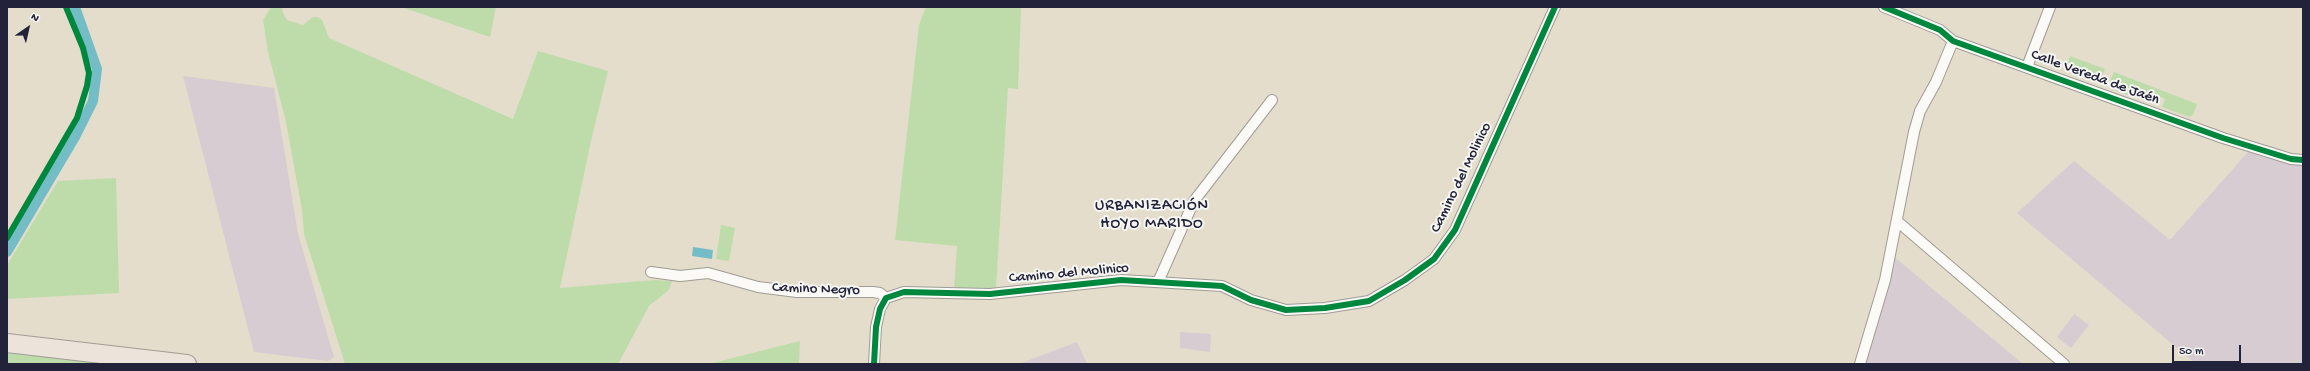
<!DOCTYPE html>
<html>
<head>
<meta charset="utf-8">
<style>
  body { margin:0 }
  #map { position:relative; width:2310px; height:371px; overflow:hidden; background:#e4ddcc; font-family:"Gochi Hand",sans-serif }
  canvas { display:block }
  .frame { position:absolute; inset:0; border:8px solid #22223b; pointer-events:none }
  .north { position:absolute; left:8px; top:8px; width:40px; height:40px; -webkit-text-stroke:3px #f6f6f2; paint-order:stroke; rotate:34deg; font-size:11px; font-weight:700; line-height:16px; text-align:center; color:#22223b }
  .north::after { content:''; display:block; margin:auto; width:14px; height:18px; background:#22223b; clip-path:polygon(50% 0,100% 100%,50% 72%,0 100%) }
  .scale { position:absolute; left:2172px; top:345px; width:69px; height:18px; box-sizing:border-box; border:2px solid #22223b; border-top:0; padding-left:5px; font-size:12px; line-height:14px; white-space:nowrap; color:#22223b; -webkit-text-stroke:3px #f6f6f2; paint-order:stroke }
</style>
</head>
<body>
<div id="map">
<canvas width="2310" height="371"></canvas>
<div class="frame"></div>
<div class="north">N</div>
<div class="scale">50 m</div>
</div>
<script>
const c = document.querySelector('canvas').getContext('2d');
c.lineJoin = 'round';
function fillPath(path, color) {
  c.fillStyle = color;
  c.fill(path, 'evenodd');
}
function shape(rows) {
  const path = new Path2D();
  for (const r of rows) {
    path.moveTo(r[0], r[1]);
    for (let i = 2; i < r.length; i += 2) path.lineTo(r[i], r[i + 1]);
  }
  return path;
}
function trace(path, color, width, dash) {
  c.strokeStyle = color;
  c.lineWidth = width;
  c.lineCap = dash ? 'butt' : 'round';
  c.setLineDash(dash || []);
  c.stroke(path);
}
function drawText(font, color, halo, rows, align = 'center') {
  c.font = font + ' "Gochi Hand",sans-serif';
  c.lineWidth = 4;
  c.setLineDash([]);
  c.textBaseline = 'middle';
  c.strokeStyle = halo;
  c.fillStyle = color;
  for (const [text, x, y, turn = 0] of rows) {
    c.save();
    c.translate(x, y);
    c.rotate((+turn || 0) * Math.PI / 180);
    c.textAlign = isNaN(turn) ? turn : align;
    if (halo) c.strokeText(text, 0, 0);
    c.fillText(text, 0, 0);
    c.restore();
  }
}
fillPath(shape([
  [183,76,274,88,298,234,334,357,328,361,254,352],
  [2248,152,2303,164,2303,364,2196,364,2017,213,2074,161,2170,240],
  [1893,256,2023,364,1863,364],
  [2074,314,2089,325,2071,348,2057,337],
  [1180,332,1211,334,1210,352,1180,348],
  [1077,342,1087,364,1019,364]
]), '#d6ccd1');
fillPath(shape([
  [271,7,283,7,282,11,287,20,303,25,313,17,318,17,322,20,329,38,513,119,538,51,608,71,591,141,560,288,655,280,672,281,669,290,649,306,618,364,345,364,304,234,302,210,286,122,268,52,263,20],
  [401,7,496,7,490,37],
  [926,7,1021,7,1018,89,1008,88,996,289,954,290,957,246,895,240,919,25],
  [2070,56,2105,69,2100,81,2095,82,2065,70],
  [2114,72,2197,104,2193,115,2189,117,2162,107,2165,99,2156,95,2152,103,2112,89,2109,83],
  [116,178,119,293,7,299,7,265,58,181],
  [721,225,735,228,729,261,716,259],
  [800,341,799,364,709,364],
  [7,353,22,354,105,364,7,364]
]), '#bedcaa');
fillPath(shape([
  [693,247,713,250,712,259,692,256]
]), '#75bdc6');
trace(shape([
  [7,252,75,137,93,101,97,69,75,7]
]), '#75bdc6', 10);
const street = shape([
  [1884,7,1940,30,1953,41,2223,138,2291,159,2303,160],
  [2027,67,2050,7],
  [1897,221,2064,364],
  [651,272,680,276,708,273,758,287,797,292,873,292,880,293,886,298],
  [1158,282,1194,201,1272,100],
  [874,364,876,327,880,309,886,298,904,292,990,294,1121,280,1222,286,1251,300,1286,310,1325,308,1369,301,1405,280,1434,259,1455,230,1555,7],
  [1860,364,1885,280,1914,132,1920,111,1936,82,1953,41]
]);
const highway = shape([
  [7,343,187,364]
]);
trace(street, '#a09c95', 12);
trace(highway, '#a09c95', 20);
trace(street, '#fbfaf7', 10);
trace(highway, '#ece4da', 18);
trace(shape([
  [1884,7,1940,30,1953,41,2223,138,2291,159,2303,160],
  [7,238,77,118,87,86,89,73,83,48,66,7],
  [874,364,876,327,880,309,886,298,904,292,990,294,1121,280,1222,286,1251,300,1286,310,1325,308,1369,301,1405,280,1434,259,1455,230,1555,7]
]), '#00873e', 6);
drawText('15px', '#22223b', '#f6f6f2', [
  ["Calle Vereda de Jaén",2095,78,20],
  ["Camino del Molinico",1462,178,-64],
  ["Camino del Molinico",1069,274,-5],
  ["Camino Negro",816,290,2]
]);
c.letterSpacing = '1px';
drawText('16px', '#22223b', '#f6f6f2', [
  ["URBANIZACIÓN",1152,207],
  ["HOYO MARIDO",1152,225]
]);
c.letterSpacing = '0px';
</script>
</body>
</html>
